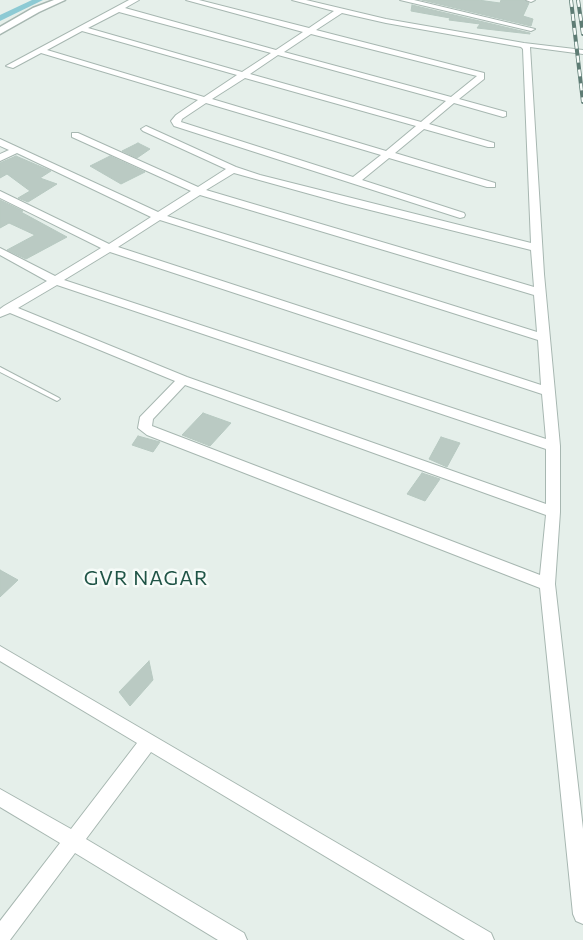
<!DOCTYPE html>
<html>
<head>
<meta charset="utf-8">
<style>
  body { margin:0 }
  canvas { display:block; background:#e5efea }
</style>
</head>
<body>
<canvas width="583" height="940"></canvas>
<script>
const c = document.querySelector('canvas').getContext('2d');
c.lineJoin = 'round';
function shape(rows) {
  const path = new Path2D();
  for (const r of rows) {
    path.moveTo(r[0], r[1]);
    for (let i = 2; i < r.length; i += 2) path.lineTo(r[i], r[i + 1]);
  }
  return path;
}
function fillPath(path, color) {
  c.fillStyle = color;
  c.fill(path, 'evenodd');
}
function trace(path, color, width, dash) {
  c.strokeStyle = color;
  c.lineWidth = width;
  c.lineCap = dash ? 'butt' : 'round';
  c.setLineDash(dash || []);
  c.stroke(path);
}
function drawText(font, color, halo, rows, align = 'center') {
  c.font = font + ' Commissioner,sans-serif';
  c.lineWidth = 5;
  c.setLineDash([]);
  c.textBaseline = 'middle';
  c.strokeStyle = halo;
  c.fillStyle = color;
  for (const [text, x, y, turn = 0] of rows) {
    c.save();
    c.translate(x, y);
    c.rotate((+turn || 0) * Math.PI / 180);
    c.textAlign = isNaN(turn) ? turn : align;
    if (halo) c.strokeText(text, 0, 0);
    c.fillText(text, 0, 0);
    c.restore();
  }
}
fillPath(shape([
  [32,0,43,0,0,21,0,15,32,0]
]), '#8dcad4');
const building = shape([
  [422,0,478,0,500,3,501,0,524,0,529,3,523,16,533,19,531,26,422,0],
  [412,5,530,33,530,34,477,28,480,24,449,20,450,18,411,11,412,5],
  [138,143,150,149,137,158,122,151,138,143],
  [16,156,51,171,40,178,57,184,28,202,18,198,30,191,7,174,0,178,0,163,16,156],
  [110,156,145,172,121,184,90,166,110,156],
  [0,200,23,211,21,212,67,237,26,259,7,250,35,235,9,223,0,228,0,200],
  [203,413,231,423,210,446,182,435,203,413],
  [138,436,160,442,153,452,132,445,138,436],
  [441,437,460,443,447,467,429,459,441,437],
  [422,473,440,479,425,501,407,494,422,473],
  [0,570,18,580,0,597,0,570],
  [149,661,153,680,130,706,119,692,149,661]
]);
fillPath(building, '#bacac3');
trace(building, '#b7c9c1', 1);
const service = shape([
  [0,367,59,398,60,399,57,401,55,400,0,372,0,367]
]);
const minor = shape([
  [129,0,139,0,125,8,276,50,303,32,186,0,199,0,309,28,334,11,292,0,306,0,386,19,524,43,583,50,583,54,530,47,544,274,560,446,560,512,555,584,583,829,583,924,576,921,573,914,540,588,147,435,138,428,140,417,175,381,10,313,0,317,0,309,4,306,47,281,0,255,0,248,55,276,101,248,0,198,0,191,109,244,151,217,17,153,0,161,0,154,9,150,0,146,0,139,158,212,191,191,72,137,72,133,78,133,198,187,226,169,143,131,141,129,146,126,236,167,260,175,531,243,523,49,521,47,386,23,342,13,316,30,484,73,484,79,459,99,506,112,506,116,503,117,454,103,429,124,494,143,494,147,488,147,424,129,395,153,495,183,495,187,487,187,389,158,362,180,464,213,465,215,464,217,460,218,174,126,171,121,176,115,198,100,41,53,13,68,6,66,129,0],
  [119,12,271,53,242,72,88,28,119,12],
  [82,31,237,75,204,97,47,50,82,31],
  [311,34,477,76,451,97,284,52,311,34],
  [278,55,446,101,421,122,250,74,278,55],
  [245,78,416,126,386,151,212,99,245,78],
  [206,103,381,155,353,177,181,122,182,119,206,103],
  [234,173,346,204,531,250,534,287,206,190,234,173],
  [200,195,534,295,537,332,167,216,200,195],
  [160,220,538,340,541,385,118,247,160,220],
  [110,252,542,394,546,439,64,280,110,252],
  [57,285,546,449,546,504,187,377,18,308,57,285],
  [185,385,546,515,540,575,152,426,153,419,185,385],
  [400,0,414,0,535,29,531,31,400,0],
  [526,0,535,0,531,2,526,0],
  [0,646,491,933,494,940,465,940,151,752,86,839,244,933,247,940,218,940,75,853,10,940,0,940,0,921,60,843,0,807,0,789,71,829,137,743,0,661,0,646]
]);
const tertiary = shape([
  [54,0,65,0,39,12,0,34,0,27,33,8,54,0]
]);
trace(service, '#a7b7b1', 2);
trace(minor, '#a7b7b1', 2);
trace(tertiary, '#a7b7b1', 3);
fillPath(service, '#fff');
fillPath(minor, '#fff');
fillPath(tertiary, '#fff');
const rail = shape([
  [571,0,583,102],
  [578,0,583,34]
]);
trace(rail, '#5e7c74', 4);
trace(rail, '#f6fbf8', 2.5, [7]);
c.letterSpacing = '1px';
drawText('20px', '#1f5446', '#f6fbf8', [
  ["GVR NAGAR",146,578]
]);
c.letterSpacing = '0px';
</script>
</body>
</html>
